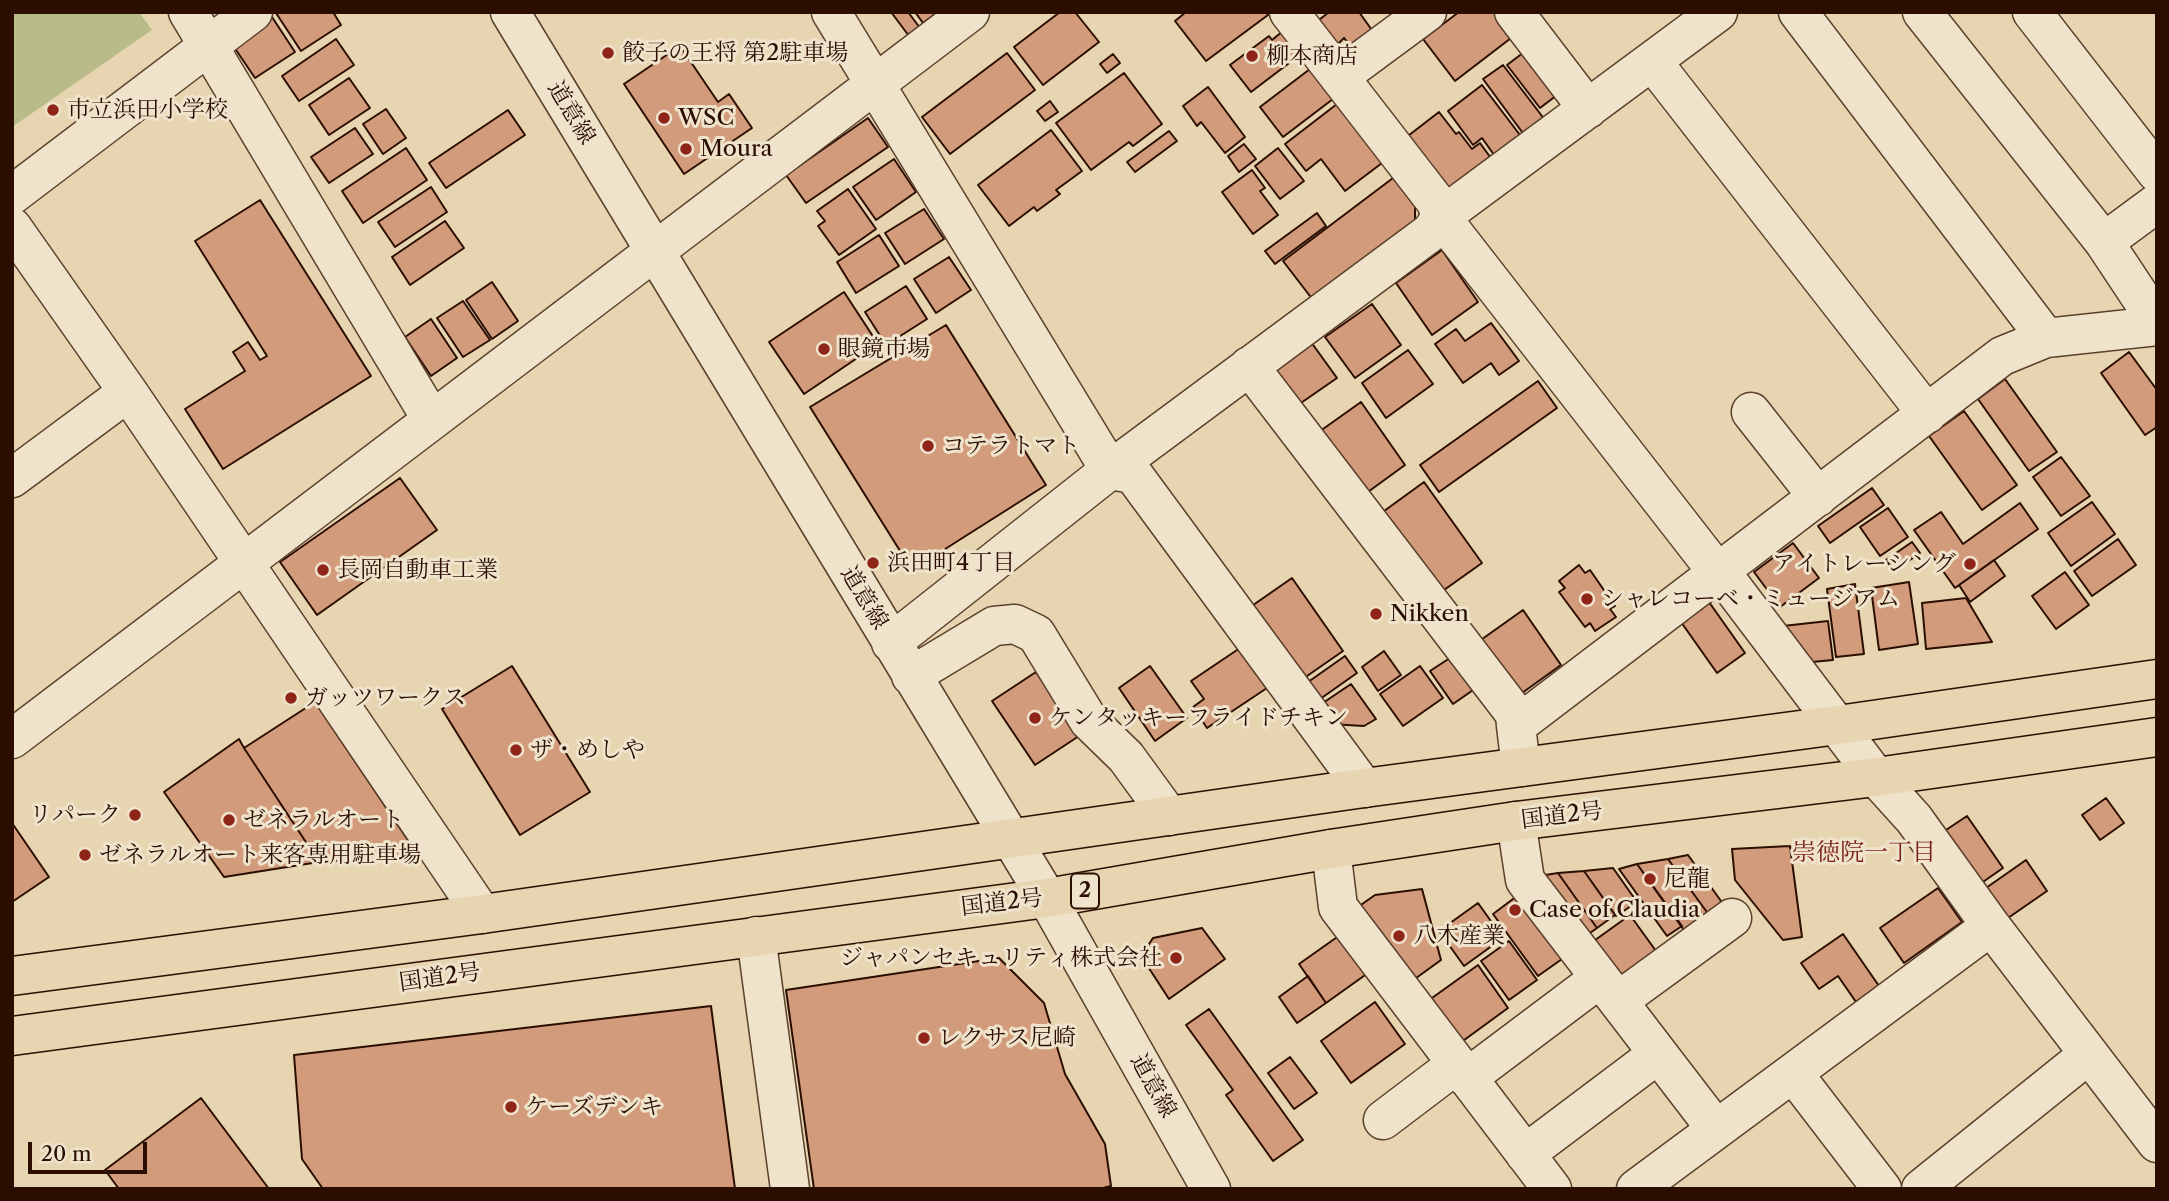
<!DOCTYPE html>
<html>
<head>
<meta charset="utf-8">
<style>
  body { margin:0 }
  #map { position:relative; width:2169px; height:1201px; overflow:hidden; background:#e7d4b0; font-family:"Libre Caslon Text",serif }
  canvas { display:block }
  .frame { position:absolute; inset:0; border:14px solid #2c0e00; pointer-events:none }
  .scale { position:absolute; left:28px; top:1142px; width:119px; height:32px; box-sizing:border-box; border:4px solid #2c0e00; border-top:0; padding-left:9px; font-size:21px; line-height:24px; white-space:nowrap; color:#2c0e00; -webkit-text-stroke:5px #efe3cc; paint-order:stroke }
</style>
</head>
<body>
<div id="map">
<canvas width="2169" height="1201"></canvas>
<div class="frame"></div>
<div class="scale">20 m</div>
</div>
<script>
const c = document.querySelector('canvas').getContext('2d');
c.lineJoin = 'round';
function fillPath(path, color) {
  c.fillStyle = color;
  c.fill(path, 'evenodd');
}
function shape(rows) {
  const path = new Path2D();
  for (const r of rows) {
    path.moveTo(r[0], r[1]);
    for (let i = 2; i < r.length; i += 2) path.lineTo(r[i], r[i + 1]);
  }
  return path;
}
function trace(path, color, width, dash) {
  c.strokeStyle = color;
  c.lineWidth = width;
  c.lineCap = dash ? 'butt' : 'round';
  c.setLineDash(dash || []);
  c.stroke(path);
}
function drawText(font, color, halo, rows, align = 'center') {
  c.font = font + ' "Libre Caslon Text","Noto Serif JP",serif';
  c.lineWidth = 6;
  c.setLineDash([]);
  c.textBaseline = 'middle';
  c.strokeStyle = halo;
  c.fillStyle = color;
  for (const [text, x, y, turn = 0] of rows) {
    c.save();
    c.translate(x, y);
    c.rotate((+turn || 0) * Math.PI / 180);
    c.textAlign = isNaN(turn) ? turn : align;
    if (halo) c.strokeText(text, 0, 0);
    c.fillText(text, 0, 0);
    c.restore();
  }
}
fillPath(shape([
  [12,12,139,12,152,30,12,127]
]), '#b9bc88');
const building = shape([
  [333,12,341,25,301,51,276,13,333,12],
  [891,12,908,12,920,28,909,36,891,12],
  [915,12,938,12,923,23,915,12],
  [1060,12,1075,12,1099,42,1043,85,1014,47,1060,12],
  [1186,12,1266,12,1268,15,1206,61,1175,21,1186,12],
  [1329,12,1359,12,1374,33,1353,49,1344,38,1337,45,1319,20,1329,12],
  [1459,12,1498,12,1515,35,1455,81,1423,39,1459,12],
  [272,17,295,52,255,78,232,44,272,17],
  [1283,31,1301,54,1251,92,1230,65,1269,36,1272,40,1283,31],
  [336,39,354,65,299,101,282,76,336,39],
  [680,46,718,102,729,94,752,128,684,174,624,84,680,46],
  [1532,46,1565,89,1540,108,1507,65,1532,46],
  [1007,53,1035,90,950,154,922,117,1007,53],
  [1113,54,1120,63,1107,73,1100,64,1113,54],
  [1503,65,1545,120,1525,136,1483,79,1503,65],
  [1310,69,1333,99,1283,137,1260,107,1310,69],
  [1124,73,1162,124,1133,146,1129,142,1091,170,1056,123,1124,73],
  [349,78,370,108,329,135,309,105,349,78],
  [1482,85,1523,139,1497,159,1482,138,1473,145,1448,111,1482,85],
  [1208,87,1245,137,1225,153,1201,122,1197,126,1183,106,1208,87],
  [1050,101,1058,112,1045,121,1037,111,1050,101],
  [1337,104,1382,163,1345,191,1321,159,1306,171,1285,144,1337,104],
  [386,109,406,138,383,154,363,124,386,109],
  [508,110,525,135,446,188,429,163,508,110],
  [1439,112,1456,134,1459,132,1472,149,1480,143,1493,161,1446,196,1404,139,1439,112],
  [868,118,888,147,806,203,786,175,868,118],
  [355,128,373,154,329,183,311,157,355,128],
  [1051,130,1082,171,1056,190,1060,194,1037,211,1034,207,1009,226,978,185,1051,130],
  [1169,131,1177,141,1135,172,1127,162,1169,131],
  [1244,144,1256,159,1239,172,1228,156,1244,144],
  [406,148,427,180,363,223,342,191,406,148],
  [1278,148,1304,181,1280,199,1255,166,1278,148],
  [894,159,916,192,876,220,853,187,894,159],
  [1252,170,1265,188,1260,191,1278,215,1253,234,1222,192,1252,170],
  [1393,178,1415,206,1415,223,1313,300,1283,261,1393,178],
  [431,187,447,212,395,247,378,222,431,187],
  [848,189,876,229,839,255,818,226,825,221,817,211,848,189],
  [260,200,371,376,223,469,185,409,245,371,233,352,248,342,260,360,267,356,195,241,260,200],
  [924,209,944,239,905,264,885,233,924,209],
  [1317,213,1326,226,1275,264,1265,251,1317,213],
  [445,221,464,248,410,285,392,257,445,221],
  [879,235,899,266,856,293,837,262,879,235],
  [1442,250,1478,302,1432,335,1396,283,1442,250],
  [949,257,971,290,936,313,914,279,949,257],
  [492,282,518,321,492,339,466,300,492,282],
  [906,286,927,319,886,345,865,312,906,286],
  [844,292,878,344,804,394,769,342,844,292],
  [463,301,490,340,463,357,437,318,463,301],
  [1372,304,1401,345,1355,378,1325,337,1372,304],
  [431,319,457,358,431,376,405,337,431,319],
  [1491,323,1519,361,1499,375,1491,363,1463,383,1435,344,1456,329,1465,341,1491,323],
  [946,325,1046,485,912,570,810,407,946,325],
  [1311,342,1337,378,1298,405,1272,369,1311,342],
  [1408,350,1433,384,1386,418,1362,383,1408,350],
  [2129,352,2157,390,2157,427,2145,435,2101,373,2129,352],
  [2005,379,2057,452,2029,471,1978,399,2005,379],
  [1538,381,1557,408,1439,492,1420,465,1538,381],
  [1361,402,1405,465,1361,497,1316,434,1361,402],
  [1964,411,2017,485,1982,510,1929,436,1964,411],
  [2061,457,2090,496,2061,516,2033,477,2061,457],
  [400,478,437,530,317,615,280,562,400,478],
  [1424,482,1482,563,1437,595,1380,514,1424,482],
  [1872,488,1884,505,1830,543,1818,526,1872,488],
  [2092,502,2115,534,2071,566,2048,533,2092,502],
  [2020,503,2038,529,1955,588,1914,530,1941,512,1963,544,2020,503],
  [1888,508,1908,537,1880,556,1860,527,1888,508],
  [2118,539,2136,565,2092,596,2074,571,2118,539],
  [1912,542,1920,553,1894,571,1886,560,1912,542],
  [1793,543,1819,578,1780,607,1754,572,1793,543],
  [1994,560,2005,576,1970,602,1959,585,1994,560],
  [1579,565,1585,573,1590,570,1615,606,1610,609,1616,617,1595,631,1590,623,1585,627,1559,592,1565,588,1559,581,1579,565],
  [2065,572,2089,605,2056,629,2032,596,2065,572],
  [1292,578,1343,651,1297,683,1246,610,1292,578],
  [1909,582,1918,644,1879,650,1871,588,1909,582],
  [1855,584,1864,654,1836,657,1827,589,1855,584],
  [1966,598,1992,642,1926,649,1922,603,1966,598],
  [1709,602,1745,653,1717,673,1681,622,1709,602],
  [1523,610,1561,665,1522,693,1478,642,1523,610],
  [1828,621,1833,660,1812,662,1783,626,1828,621],
  [1240,648,1267,688,1207,728,1193,707,1204,699,1191,681,1240,648],
  [1384,651,1401,675,1378,691,1362,667,1384,651],
  [1345,656,1357,673,1313,704,1301,687,1345,656],
  [1453,656,1476,688,1453,704,1430,671,1453,656],
  [512,666,590,792,520,835,442,709,512,666],
  [1150,666,1187,718,1155,741,1119,688,1150,666],
  [1420,666,1443,698,1403,726,1380,694,1420,666],
  [1036,672,1079,736,1035,765,992,701,1036,672],
  [1351,684,1376,719,1364,726,1329,724,1317,707,1351,684],
  [315,702,418,855,319,862,244,748,315,702],
  [239,739,244,748,319,862,224,877,164,792,239,739],
  [2106,798,2124,823,2100,840,2082,815,2106,798],
  [1967,816,2003,868,1980,884,1943,832,1967,816],
  [12,823,49,877,12,902,12,823],
  [1790,846,1802,937,1783,940,1735,880,1732,849,1790,846],
  [1688,855,1726,908,1712,919,1668,859,1688,855],
  [1668,859,1712,919,1688,936,1637,864,1668,859],
  [2026,860,2047,891,2008,918,1986,888,2026,860],
  [1637,864,1682,926,1667,936,1619,869,1637,864],
  [1613,868,1637,902,1616,916,1584,871,1613,868],
  [1584,871,1615,915,1597,928,1558,873,1584,871],
  [1558,873,1597,928,1583,938,1539,876,1558,873],
  [1938,888,1962,922,1904,963,1880,928,1938,888],
  [1422,889,1441,960,1412,981,1358,907,1375,895,1422,889],
  [1517,896,1562,959,1538,976,1493,914,1517,896],
  [1478,903,1503,938,1464,966,1439,931,1478,903],
  [1630,915,1656,951,1617,978,1591,943,1630,915],
  [1202,928,1225,959,1169,999,1141,956,1153,938,1202,928],
  [1843,934,1879,986,1856,1002,1838,976,1819,989,1801,963,1843,934],
  [1340,935,1368,973,1326,1003,1299,964,1340,935],
  [1509,941,1537,980,1509,1000,1481,961,1509,941],
  [999,958,1044,1003,1065,1074,1105,1144,1111,1186,1099,1189,814,1189,786,990,999,958],
  [1478,965,1508,1008,1456,1046,1425,1003,1478,965],
  [1308,976,1326,1003,1297,1023,1279,997,1308,976],
  [1375,1002,1405,1044,1351,1083,1321,1041,1375,1002],
  [711,1006,735,1189,323,1189,302,1159,294,1055,711,1006],
  [1209,1009,1303,1140,1273,1161,1226,1095,1233,1090,1186,1025,1209,1009],
  [1290,1057,1317,1093,1294,1109,1268,1073,1290,1057],
  [201,1098,269,1189,119,1189,105,1170,201,1098]
]);
fillPath(building, '#d29b7c');
trace(building, '#2c0e00', 2);
const minor = shape([
  [188,12,432,420],
  [510,12,1047,898,1211,1189],
  [831,12,1110,470,1133,474,1364,788],
  [1289,12,1436,202,1441,217,1711,564,1720,571,1876,777,1914,819,1991,926,2157,1143],
  [1514,12,1588,109],
  [1798,12,2046,338],
  [1922,12,2104,242,2157,322],
  [2032,12,2157,173],
  [1652,61,1927,414],
  [1339,77,1427,12],
  [12,195,253,12],
  [12,227,128,392,482,914],
  [2104,242,2157,203],
  [1249,366,1515,714,1516,726],
  [1751,412,1818,497],
  [12,478,128,392],
  [891,643,1110,470,1431,232,1441,217,1718,12],
  [911,676,994,626,1015,624,1036,634,1089,721,1126,757,1169,816],
  [12,739,970,12],
  [1521,767,1516,726,2002,356,2046,338,2157,326],
  [1516,821,1525,880,1716,1129],
  [1331,849,1338,907,1552,1189],
  [756,936,790,1189],
  [1618,1001,1732,918],
  [1793,1073,1882,1189],
  [1467,1078,1600,978],
  [1383,1120,1457,1064],
  [1525,1154,1658,1054],
  [1636,1189,1991,926],
  [1921,1189,2089,1054]
]);
const highway = shape([
  [12,976,482,914,1364,788,1838,725,2157,679],
  [12,1036,1047,898,1331,849,1516,821,1876,777,2157,737]
]);
trace(minor, '#5b402c', 41);
trace(highway, '#2c0e00', 41);
trace(minor, '#efe3cc', 38);
trace(highway, '#e7d4b0', 38);
for (const [x, y, r, color] of [
  [608,53,7,"#8f2418"],
  [1252,56,7,"#8f2418"],
  [53,110,7,"#8f2418"],
  [664,118,7,"#8f2418"],
  [686,149,7,"#8f2418"],
  [824,349,7,"#8f2418"],
  [928,446,7,"#8f2418"],
  [873,563,7,"#8f2418"],
  [1970,564,7,"#8f2418"],
  [323,570,7,"#8f2418"],
  [1587,599,7,"#8f2418"],
  [1376,614,7,"#8f2418"],
  [291,698,7,"#8f2418"],
  [1035,718,7,"#8f2418"],
  [516,750,7,"#8f2418"],
  [135,815,7,"#8f2418"],
  [229,820,7,"#8f2418"],
  [85,855,7,"#8f2418"],
  [1650,879,7,"#8f2418"],
  [1515,910,7,"#8f2418"],
  [1399,936,7,"#8f2418"],
  [1176,958,7,"#8f2418"],
  [924,1038,7,"#8f2418"],
  [511,1107,7,"#8f2418"]
]) {
  const dot = new Path2D();
  dot.arc(x, y, r, 0, 2 * Math.PI);
  c.fillStyle = color;
  c.fill(dot);
  trace(dot, '#efe3cc', 2.5);
}
for (const [x, y, w] of [
  [1085,891,28]
]) {
  const box = new Path2D();
  box.roundRect(x - w / 2, y - 17.5, w, 35, 5);
  c.fillStyle = '#efe3cc';
  c.fill(box);
  trace(box, '#2c0e00', 2);
}
drawText('bold 21px', '#2c0e00', null, [
  ["2",1085,891]
]);
drawText('23px', '#2c0e00', '#efe3cc', [
  ["餃子の王将 第2駐車場",622,53],
  ["柳本商店",1266,56],
  ["市立浜田小学校",67,110],
  ["WSC",678,118],
  ["Moura",700,149],
  ["眼鏡市場",838,349],
  ["コテラトマト",942,446],
  ["浜田町4丁目",887,563],
  ["アイトレーシング",1956,564,"right"],
  ["長岡自動車工業",337,570],
  ["シャレコーベ・ミュージアム",1601,599],
  ["Nikken",1390,614],
  ["ガッツワークス",305,698],
  ["ケンタッキーフライドチキン",1049,718],
  ["ザ・めしや",530,750],
  ["リパーク",121,815,"right"],
  ["ゼネラルオート",243,820],
  ["ゼネラルオート来客専用駐車場",99,855],
  ["尼龍",1664,879],
  ["Case of Claudia",1529,910],
  ["八木産業",1413,936],
  ["ジャパンセキュリティ株式会社",1162,958,"right"],
  ["レクサス尼崎",938,1038],
  ["ケーズデンキ",525,1107]
], 'left');
drawText('23px', '#2c0e00', '#efe3cc', [
  ["道意線",571,113,59],
  ["道意線",864,598,59],
  ["国道2号",1562,816,-7],
  ["国道2号",1002,903,-7],
  ["国道2号",440,978,-8],
  ["道意線",1153,1086,61]
]);
drawText('24px', '#7a1f14', '#efe3cc', [
  ["崇徳院一丁目",1864,853]
]);
</script>
</body>
</html>
